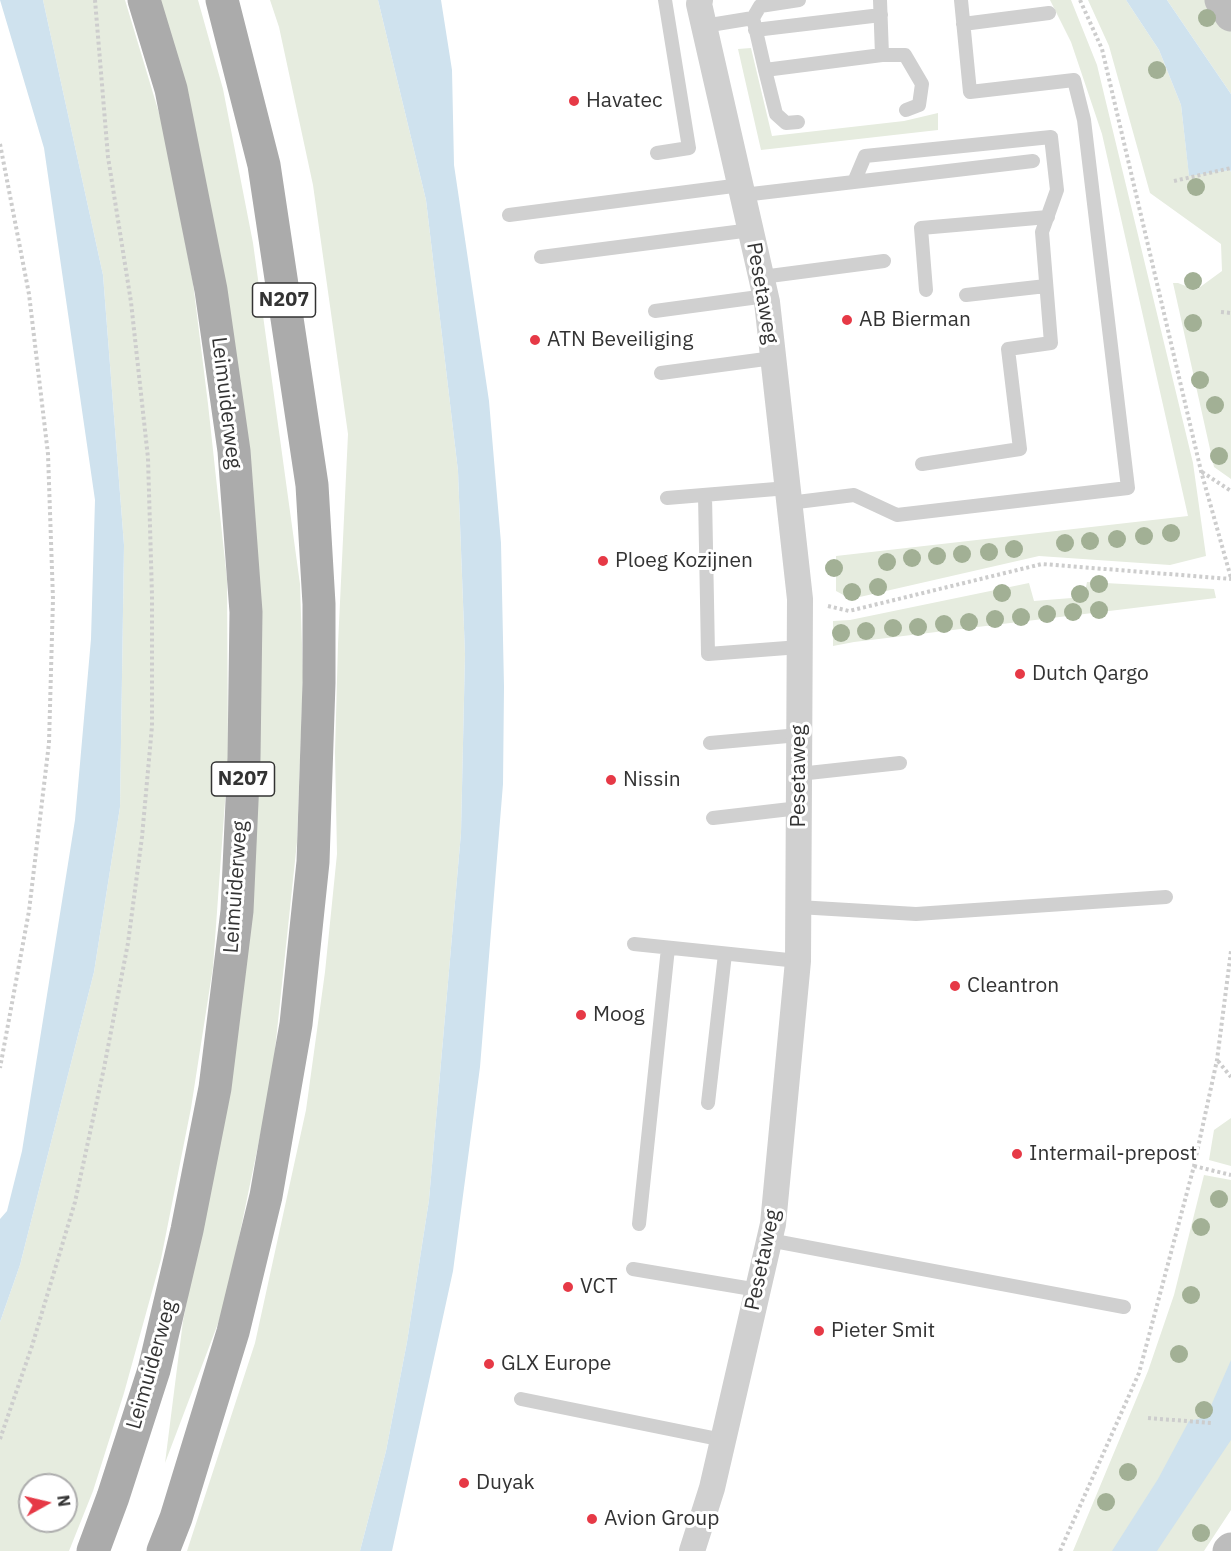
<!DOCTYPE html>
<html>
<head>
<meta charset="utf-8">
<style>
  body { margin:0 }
  #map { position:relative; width:1231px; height:1551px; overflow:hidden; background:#fff; font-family:"IBM Plex Sans",sans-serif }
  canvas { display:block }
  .north { position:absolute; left:18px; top:1473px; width:60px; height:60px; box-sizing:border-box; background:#fff; border:2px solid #adadad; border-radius:50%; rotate:82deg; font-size:16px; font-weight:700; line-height:24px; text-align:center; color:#333 }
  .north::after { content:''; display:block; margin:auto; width:21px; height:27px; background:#e63946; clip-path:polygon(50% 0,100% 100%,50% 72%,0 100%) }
</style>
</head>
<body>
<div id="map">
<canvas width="1231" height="1551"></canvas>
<div class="north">N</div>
</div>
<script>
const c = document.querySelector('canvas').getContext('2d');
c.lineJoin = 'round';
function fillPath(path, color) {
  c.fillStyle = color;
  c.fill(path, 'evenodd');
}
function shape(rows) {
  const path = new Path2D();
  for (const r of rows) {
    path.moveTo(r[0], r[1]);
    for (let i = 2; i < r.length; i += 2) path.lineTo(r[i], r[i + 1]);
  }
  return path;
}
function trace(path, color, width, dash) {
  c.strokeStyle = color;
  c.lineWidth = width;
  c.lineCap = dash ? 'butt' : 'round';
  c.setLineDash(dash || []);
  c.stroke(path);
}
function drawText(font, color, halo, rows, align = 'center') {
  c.font = font + ' "IBM Plex Sans",sans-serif';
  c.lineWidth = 6;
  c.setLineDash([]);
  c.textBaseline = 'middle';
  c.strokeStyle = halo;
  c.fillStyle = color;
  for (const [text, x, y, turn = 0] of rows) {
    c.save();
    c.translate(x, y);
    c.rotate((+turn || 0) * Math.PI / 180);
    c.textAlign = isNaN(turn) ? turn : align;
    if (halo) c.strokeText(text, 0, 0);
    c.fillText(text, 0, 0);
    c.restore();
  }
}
fillPath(shape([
  [43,0,125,0,162,123,193,283,208,404,227,579,228,760,213,967,191,1108,161,1259,124,1393,93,1491,69,1551,0,1551,0,1322,20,1265,94,972,120,807,124,545,103,275],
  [30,1485,66,1485,66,1521,30,1521],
  [157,0,198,0,223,89,253,243,300,584,303,676,297,842,272,1078,225,1305,165,1463,183,1321,194,1265,260,683],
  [270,0,378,0,426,200,458,471,465,654,461,833,429,1200,407,1342,386,1451,360,1551,187,1551,255,1343,306,1110,325,972,337,854,335,752,338,644,348,434,313,185,279,27],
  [1050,0,1071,0,1097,65,1193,463,1206,556,1170,565,1039,556,851,599,836,591,836,556,1188,516,1102,134,1071,42],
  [1088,0,1126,0,1159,50,1181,105,1189,175,1230,170,1231,172,1231,479,1214,467,1173,283,1178,283,1196,290,1222,271,1221,244,1150,193,1109,46],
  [1167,0,1209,0,1231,31,1231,94],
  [751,48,772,136,904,121,938,113,938,130,761,150,738,49],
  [1087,582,1214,589,1216,598,854,642,833,646,833,621,850,620,1029,583,1034,601,1084,597],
  [1231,1118,1231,1166,1209,1160,1214,1130],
  [1204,1175,1231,1180,1231,1510,1204,1551,1073,1551,1148,1371,1174,1295]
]), '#e6ecdf');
fillPath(shape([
  [0,0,43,0,103,275,124,545,120,807,94,972,20,1265,0,1322,0,1219,7,1211,22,1151,75,820,91,639,95,500,44,148],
  [378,0,441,0,452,70,454,165,489,401,501,543,504,687,503,784,480,1067,453,1271,392,1551,360,1551,386,1451,407,1342,429,1200,461,833,465,654,458,471,426,200],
  [1126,0,1167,0,1231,94,1231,172,1230,170,1189,176,1181,105,1159,50],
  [1231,1360,1231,1440,1157,1551,1112,1551,1158,1479,1189,1421,1206,1417]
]), '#cfe2ee');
trace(shape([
  [1080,0,1102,49,1201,471,1231,578],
  [0,144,29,294,48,454,53,599,49,743,29,911,0,1068],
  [1174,181,1231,168],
  [1221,312,1231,313],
  [1202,472,1231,491],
  [828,606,849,611,1042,564,1231,579],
  [1218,1061,1231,1077],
  [1194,1166,1231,1175],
  [1148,1418,1212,1423],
  [0,1439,32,1346,75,1202,104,1068,128,943,142,837,152,726,152,595,148,458,131,302,108,157,95,0],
  [1060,1551,1139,1373,1194,1166,1217,1060,1231,951]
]), '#cdcdcd', 4, [3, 3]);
trace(shape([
  [753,18,760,6,799,0],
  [963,24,1049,13],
  [704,26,753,18,765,70,882,55,880,0],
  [755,30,881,15],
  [882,55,905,55,922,84,919,105,906,110],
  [765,70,776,114,786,123,798,122],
  [657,153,689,148,665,0],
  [854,182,865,156,1051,137,1057,190,1042,232,1051,343,1008,349,1020,449,922,464],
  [743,195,1033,161],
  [509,215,741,185],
  [541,257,751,230],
  [762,277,884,261],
  [926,290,921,228,1048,217],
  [966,295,1046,286],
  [655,311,766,296],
  [661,373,773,358],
  [705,495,708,654,800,647],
  [667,498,788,488],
  [789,503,854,495,897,515,1128,488,1084,120,1074,80,970,92,961,0],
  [710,743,799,735],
  [799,774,900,763],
  [713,818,799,808],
  [798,907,916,914,1166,897],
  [634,944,798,961],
  [708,1103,725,954],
  [639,1224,668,948],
  [769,1240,1124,1307],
  [633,1269,758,1290],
  [521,1399,723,1440]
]), '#d0d0d0', 14);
trace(shape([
  [692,1551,712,1488,773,1224,798,961,800,599,767,302,699,4,700,0]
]), '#d0d0d0', 26);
trace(shape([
  [1221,0,1231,15],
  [1229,1551,1231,1549]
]), '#bdbdbd', 33);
trace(shape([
  [93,1551,113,1497,154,1370,187,1230,215,1088,237,911,244,758,246,612,234,451,211,290,171,89,144,0],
  [163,1551,176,1518,233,1332,266,1196,296,1024,313,862,319,683,319,604,312,485,264,165,222,0]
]), '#ababab', 33);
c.fillStyle = '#a2b095';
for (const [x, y] of [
  [1207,18],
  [1157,70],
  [1196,187],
  [1193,281],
  [1193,323],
  [1200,380],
  [1215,405],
  [1219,456],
  [1171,533],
  [1144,536],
  [1117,539],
  [1090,541],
  [1065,543],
  [1014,549],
  [989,552],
  [962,554],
  [937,556],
  [912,558],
  [887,562],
  [834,568],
  [1099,584],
  [878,587],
  [852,592],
  [1002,593],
  [1080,594],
  [1099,610],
  [1073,612],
  [1047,614],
  [1021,617],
  [995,619],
  [969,622],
  [944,624],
  [918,627],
  [893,628],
  [866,631],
  [841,633],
  [1219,1199],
  [1201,1227],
  [1191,1295],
  [1179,1354],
  [1204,1410],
  [1128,1472],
  [1106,1502],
  [1201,1533]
]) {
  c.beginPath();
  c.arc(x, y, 9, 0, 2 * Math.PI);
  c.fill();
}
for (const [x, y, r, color] of [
  [574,101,6,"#e63946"],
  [847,320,6,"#e63946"],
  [535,340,6,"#e63946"],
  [603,561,6,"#e63946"],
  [1020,674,6,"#e63946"],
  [611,780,6,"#e63946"],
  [955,986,6,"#e63946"],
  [581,1015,6,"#e63946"],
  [1017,1154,6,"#e63946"],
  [568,1287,6,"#e63946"],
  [819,1331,6,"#e63946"],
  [489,1364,6,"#e63946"],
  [464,1483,6,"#e63946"],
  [592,1519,6,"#e63946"]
]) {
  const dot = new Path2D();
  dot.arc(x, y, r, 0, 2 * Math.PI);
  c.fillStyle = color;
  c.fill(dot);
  trace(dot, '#fff', 2);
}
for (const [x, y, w] of [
  [284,300,63],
  [243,779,63]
]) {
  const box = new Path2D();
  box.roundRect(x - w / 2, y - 17, w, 34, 4.5);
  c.fillStyle = '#fff';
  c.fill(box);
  trace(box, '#333', 1.5);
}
drawText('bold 20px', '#333', null, [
  ["N207",284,300],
  ["N207",243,779]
]);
drawText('21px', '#333', '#fff', [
  ["Havatec",586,101],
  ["AB Bierman",859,320],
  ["ATN Beveiliging",547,340],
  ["Ploeg Kozijnen",615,561],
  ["Dutch Qargo",1032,674],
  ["Nissin",623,780],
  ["Cleantron",967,986],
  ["Moog",593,1015],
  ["Intermail-prepost",1029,1154],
  ["VCT",580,1287],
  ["Pieter Smit",831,1331],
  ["GLX Europe",501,1364],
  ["Duyak",476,1483],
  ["Avion Group",604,1519]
], 'left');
drawText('21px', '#333', '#fff', [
  ["Pesetaweg",762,293,80],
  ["Leimuiderweg",226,403,83],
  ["Pesetaweg",799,776,-90],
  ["Leimuiderweg",236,887,-86],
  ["Pesetaweg",763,1260,-78],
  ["Leimuiderweg",152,1365,-74]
]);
</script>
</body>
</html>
